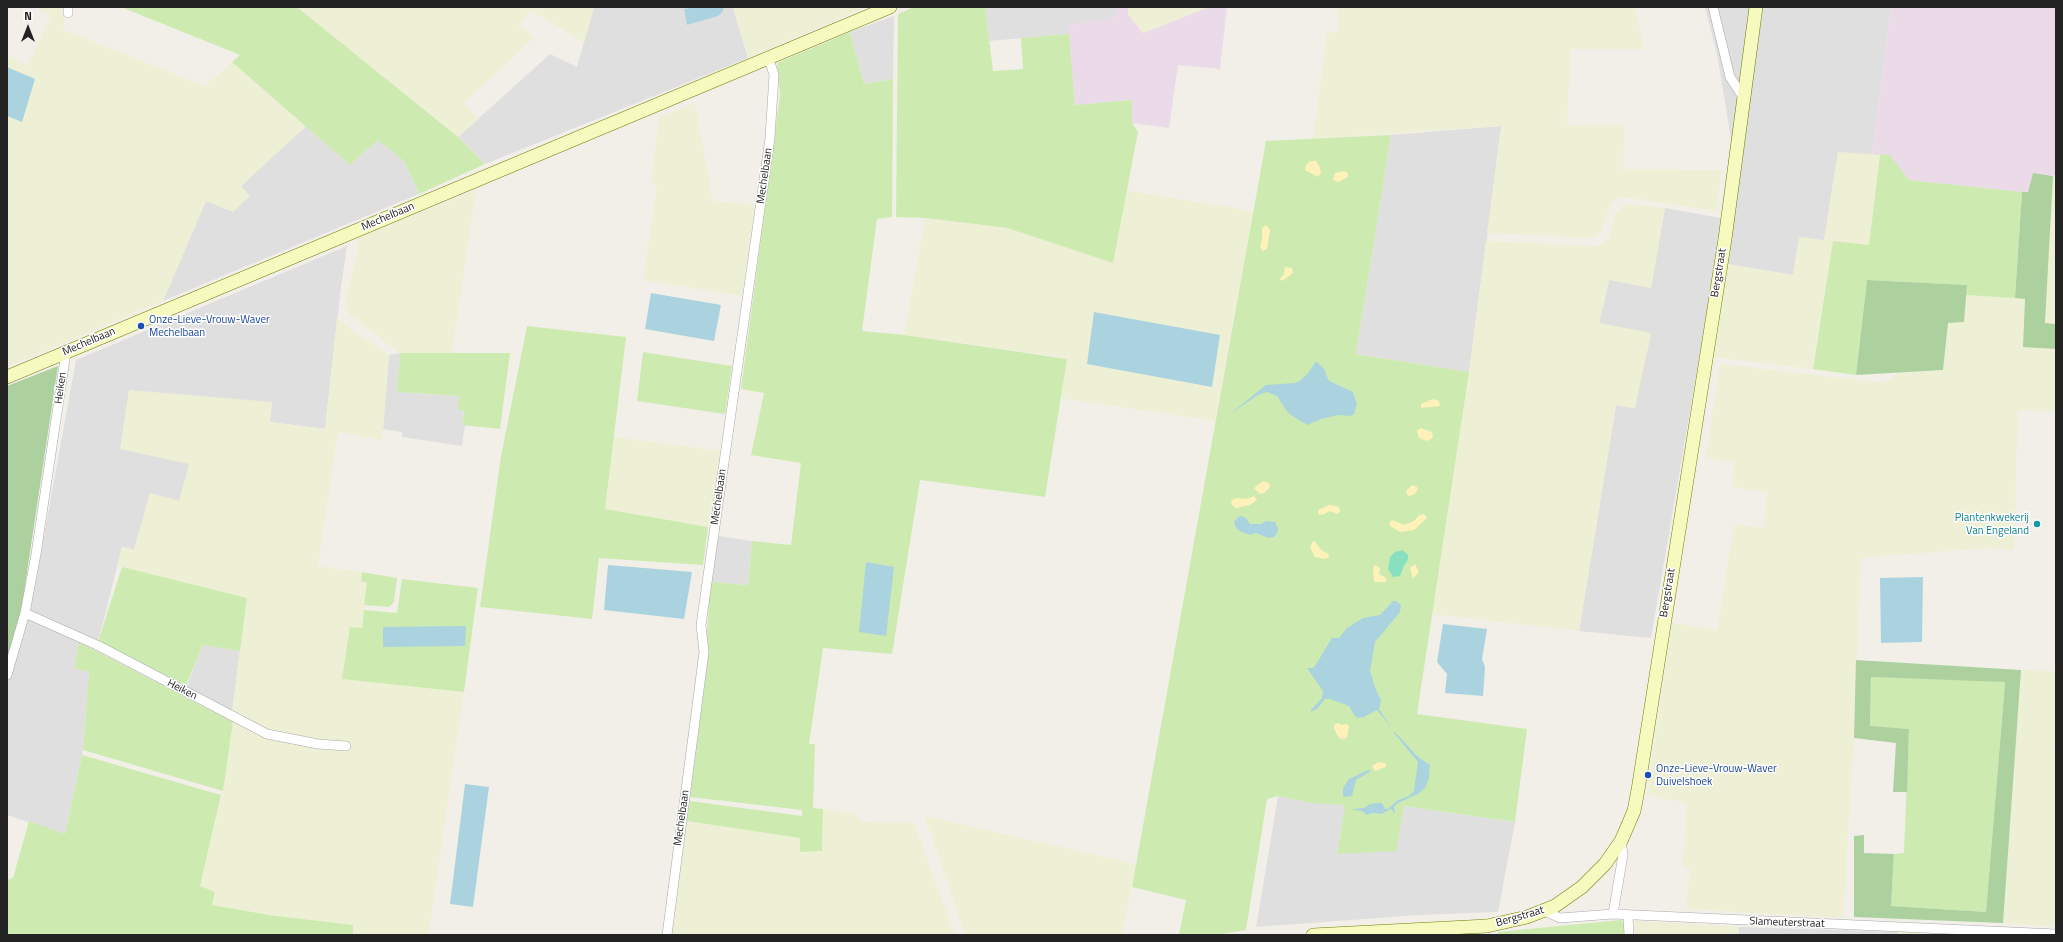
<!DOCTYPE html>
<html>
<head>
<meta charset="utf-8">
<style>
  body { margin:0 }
  #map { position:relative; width:2063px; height:942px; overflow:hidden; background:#f2efe9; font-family:"Titillium Web",sans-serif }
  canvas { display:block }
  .frame { position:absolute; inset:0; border:8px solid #222; pointer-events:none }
  .north { position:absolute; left:8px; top:8px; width:40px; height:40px; -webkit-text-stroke:3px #fff; paint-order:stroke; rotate:0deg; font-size:11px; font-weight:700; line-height:16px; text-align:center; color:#222 }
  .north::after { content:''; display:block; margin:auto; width:14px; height:18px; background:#222; clip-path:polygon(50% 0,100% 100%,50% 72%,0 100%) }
</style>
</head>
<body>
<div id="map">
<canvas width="2063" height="942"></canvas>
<div class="frame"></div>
<div class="north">N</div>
</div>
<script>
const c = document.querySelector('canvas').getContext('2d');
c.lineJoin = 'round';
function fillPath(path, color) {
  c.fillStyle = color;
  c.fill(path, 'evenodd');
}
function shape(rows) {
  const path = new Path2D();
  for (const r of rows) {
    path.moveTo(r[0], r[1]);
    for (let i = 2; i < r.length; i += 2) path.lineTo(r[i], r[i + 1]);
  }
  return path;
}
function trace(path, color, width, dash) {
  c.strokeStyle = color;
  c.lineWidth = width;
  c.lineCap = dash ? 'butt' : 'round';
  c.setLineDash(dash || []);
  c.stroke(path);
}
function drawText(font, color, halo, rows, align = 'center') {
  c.font = font + ' "Titillium Web",sans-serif';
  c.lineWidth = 3;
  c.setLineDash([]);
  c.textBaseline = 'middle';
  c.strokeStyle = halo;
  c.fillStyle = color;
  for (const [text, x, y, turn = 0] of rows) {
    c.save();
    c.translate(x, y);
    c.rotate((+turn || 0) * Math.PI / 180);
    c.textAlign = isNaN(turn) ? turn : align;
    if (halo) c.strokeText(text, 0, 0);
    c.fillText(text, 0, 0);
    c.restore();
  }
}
fillPath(shape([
  [594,7,733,7,748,58,485,164,458,137,550,54,577,67],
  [985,7,1118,7,1114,17,1069,25,1069,34,989,41],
  [1705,7,1891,7,1872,156,1838,152,1824,241,1793,275,1727,264,1709,300,1651,638,1579,631,1616,405,1634,408,1651,334,1599,324,1609,280,1651,287,1665,208,1721,218,1731,140,1718,59],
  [894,16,893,79,864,84,850,32],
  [306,126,350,165,378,140,404,161,419,194,163,301,206,200,241,186],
  [1502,126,1469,372,1356,354,1391,135],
  [347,246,341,287,325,429,270,422,272,402,190,464,179,501,150,494,134,550,122,547,98,642,30,613,76,360],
  [400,353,397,392,459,396,464,410,462,424,465,425,462,446,402,437,402,432,383,429,389,355],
  [718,536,752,541,748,585,710,582],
  [28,617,79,642,74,668,89,672,83,750,65,834,7,815,7,684],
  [203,645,240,651,232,712,186,688],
  [1278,796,1310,802,1345,805,1337,853,1404,806,1515,822,1498,912,1418,915,1256,927],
  [1739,927,1898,932,1897,935,1739,935]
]), '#e0dfdf');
fillPath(shape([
  [1118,7,1128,7,1128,14,1143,33,1209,7,1227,7,1220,69,1178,65,1169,128,1132,123,1132,100,1075,105,1068,25,1114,17],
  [1891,7,2056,7,2056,176,2033,173,2028,193,1909,180,1889,155,1872,156]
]), '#ebdbe8');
fillPath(shape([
  [41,7,64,7,63,12,67,15,62,29,205,86,232,62,306,126,241,186,250,196,233,212,206,201,163,301,7,367,7,56,28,65,51,16,39,10],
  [297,7,594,7,584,43,531,10,519,26,535,37,464,103,479,119,458,137],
  [733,7,867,7,748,58],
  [1128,7,1209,7,1143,33,1128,14],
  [1337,7,1635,7,1644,49,1571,49,1567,125,1625,124,1623,169,1722,170,1716,211,1623,197,1612,202,1601,232,1595,238,1487,233,1501,126,1313,139,1327,33,1339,31],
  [695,103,713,201,755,205,742,296,643,280,657,187,651,183,659,117],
  [1838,152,1880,155,1879,163,1869,246,1833,242,1812,369,1713,357,1727,264,1793,275,1799,237,1824,240],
  [2053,176,2056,176,2056,324,2045,323],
  [476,190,452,353,400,353,349,314,345,303,358,248,356,238],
  [1125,190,1253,211,1215,421,1060,398,1067,358,904,335,925,218,1007,228,1113,263],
  [1631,204,1665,208,1651,288,1609,280,1599,323,1651,333,1635,408,1616,405,1579,631,1432,614,1469,372,1486,241,1599,246,1609,237,1615,215,1623,205],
  [1966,295,2025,298,2023,347,2056,349,2056,412,2018,411,2014,550,1987,548,1861,558,1854,738,1843,918,1686,909,1690,868,1682,868,1687,803,1647,795,1672,623,1717,630,1734,524,1763,528,1767,492,1731,487,1734,462,1706,458,1720,364,1885,383,1897,373,1943,370,1948,322,1964,322],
  [337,319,389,355,382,440,338,432,318,566,362,572,361,581,367,583,362,629,350,627,343,679,464,692,429,933,447,935,353,935,353,925,269,915,212,905,200,886,223,791,233,722,266,738,259,728,232,712,247,598,117,566,122,547,134,550,150,493,179,501,189,464,120,449,129,390,272,402,270,422,325,429],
  [614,437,723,451,708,527,605,509],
  [2021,670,2056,671,2056,728,2053,749,2056,749,2056,927,2003,923],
  [823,809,858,814,860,822,914,823,955,935,670,935,687,821,800,838,800,852,822,851],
  [925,816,1136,864,1122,935,965,935],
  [1635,921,1739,927,1739,935,1635,935],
  [1898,932,1951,935,1897,935]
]), '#eef0d5');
fillPath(shape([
  [121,7,297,7,458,137,485,164,419,194,404,161,378,140,350,165,232,62,240,55],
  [914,7,985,7,993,71,1023,69,1021,38,1069,34,1075,105,1132,100,1132,123,1138,132,1113,263,1007,228,926,218,896,217,898,14],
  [850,32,864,84,893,79,892,217,877,219,862,331,904,335,1067,359,1045,497,920,480,892,654,823,648,809,744,815,744,813,808,823,809,822,851,800,852,800,838,687,821,690,801,802,816,802,810,690,797,708,658,707,633,710,582,748,585,752,541,791,545,801,463,751,455,764,393,741,389,780,95,777,63],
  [1391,135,1356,354,1469,372,1417,714,1527,729,1515,822,1404,806,1396,851,1337,854,1345,805,1311,803,1278,796,1267,799,1246,930,1215,935,1179,935,1186,900,1132,887,1266,141],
  [1889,154,1909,180,2022,192,2015,298,1966,295,1967,285,1867,280,1856,375,1813,369,1833,241,1869,245,1880,155],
  [527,326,626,337,605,509,708,527,703,565,599,558,592,619,480,607,501,456],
  [643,352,732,366,725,414,637,401],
  [400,353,510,353,500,429,462,425,464,411,458,410,459,396,397,392],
  [122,567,247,598,240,651,203,645,185,688,98,642],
  [362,572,397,578,394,602,389,607,364,605,367,583,361,581],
  [402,579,478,588,464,692,342,679,350,627,362,628,364,610,397,613],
  [79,642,233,722,223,791,83,750,89,672,74,668],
  [1871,677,2005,681,1986,912,1891,906,1894,854,1904,853,1909,729,1870,727],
  [82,755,221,795,200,886,215,892,212,905,269,915,353,925,353,935,7,935,7,880,13,878,29,821,65,834],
  [1621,920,1624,925,1625,935,1498,935,1498,932]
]), '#cdebb0');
fillPath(shape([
  [2033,173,2053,176,2045,323,2056,324,2056,349,2023,347,2025,299,2015,298,2022,192,2028,192],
  [1867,280,1967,285,1964,322,1948,323,1943,370,1856,375],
  [58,366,21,612,7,665,7,386],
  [1856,660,2021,670,2003,923,1854,917,1854,836,1864,835,1864,853,1894,854,1891,906,1986,912,2005,682,1871,677,1870,726,1909,729,1907,792,1893,792,1896,743,1854,738]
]), '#add19e');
fillPath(shape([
  [1310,161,1316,161,1320,168,1321,173,1318,177,1305,170,1306,165],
  [1344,171,1348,173,1348,177,1338,182,1333,180,1335,173],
  [1266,225,1270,230,1267,249,1263,251,1260,247,1262,240,1262,228],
  [1285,267,1292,268,1293,273,1282,281,1280,279,1284,274],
  [1433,399,1439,401,1440,406,1421,408,1421,404],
  [1420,428,1432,432,1433,436,1431,439,1427,441,1419,438,1417,431],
  [1263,481,1269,483,1270,487,1264,493,1260,494,1254,488],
  [1412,485,1417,487,1418,490,1413,495,1408,496,1406,491],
  [1254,496,1257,500,1250,505,1236,508,1232,505,1231,501,1236,498,1247,499],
  [1329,505,1337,506,1340,509,1340,512,1337,514,1330,511,1322,515,1318,514,1318,510],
  [1424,514,1427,518,1414,530,1400,532,1390,526,1389,523,1392,520,1404,525,1414,521,1419,515],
  [1315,541,1321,550,1329,554,1328,558,1325,559,1315,557,1310,547,1312,542],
  [1415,564,1419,572,1413,579,1410,568],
  [1375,565,1380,568,1379,574,1386,578,1386,582,1374,582,1373,568],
  [1338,723,1341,725,1346,724,1349,726,1347,737,1344,739,1339,738,1334,729,1334,725],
  [1379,762,1385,763,1386,767,1375,771,1372,766]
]), '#fff1ba');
fillPath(shape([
  [1403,550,1408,555,1408,560,1404,565,1400,576,1393,577,1388,569,1390,557,1395,552]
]), '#88e0be');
fillPath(shape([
  [699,7,723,7,723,11,718,16,687,25,684,9],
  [7,67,35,79,22,122,7,116],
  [651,293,721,305,714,341,645,329],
  [1094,312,1220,335,1212,387,1087,364],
  [1316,361,1324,369,1329,381,1353,392,1357,404,1354,414,1351,416,1339,415,1321,419,1307,425,1288,413,1277,396,1267,392,1258,395,1230,414,1266,385,1295,383,1301,380,1309,372],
  [1242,516,1246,518,1250,524,1261,524,1266,521,1275,522,1278,528,1277,533,1274,537,1269,538,1256,533,1250,535,1241,532,1236,528,1234,522,1238,517],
  [866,562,894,567,886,636,859,632],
  [608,565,692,572,684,619,604,610],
  [1923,577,1922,642,1881,643,1880,578],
  [1393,601,1396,601,1401,605,1400,612,1375,642,1370,671,1376,690,1381,700,1379,709,1391,727,1377,710,1364,717,1358,718,1354,715,1349,706,1330,699,1325,699,1317,709,1311,712,1311,710,1322,698,1323,691,1307,668,1313,668,1315,666,1332,638,1339,638,1347,628,1363,618,1380,615],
  [1443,624,1487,629,1482,659,1485,667,1483,696,1445,693,1447,674,1437,662],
  [466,626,465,646,383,647,383,627],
  [1395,732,1418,757,1430,765,1429,778,1425,788,1418,794,1398,803,1394,807,1395,814,1391,809,1381,814,1372,813,1367,815,1362,811,1353,810,1353,809,1364,808,1370,804,1376,803,1382,803,1385,809,1388,809,1398,800,1409,796,1414,791,1418,762,1394,733],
  [1368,770,1371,771,1356,780,1352,796,1343,797,1343,788,1349,779],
  [465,784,489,787,473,907,450,904]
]), '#aad3df');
const street = shape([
  [1713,7,1730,77,1743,97],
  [68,13,68,7],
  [25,613,99,646,267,734,318,744,346,746],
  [7,675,25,613,36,554,66,352],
  [1544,911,1560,918,1613,914,2056,934],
  [1613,914,1623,855,1621,841],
  [1628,916,1629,935],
  [667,935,704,652,701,625,770,138,774,75,769,59]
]);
const secondary = shape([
  [7,377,890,7],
  [1313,935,1487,926,1527,917,1555,906,1582,887,1605,864,1621,841,1634,811,1638,790,1725,239,1756,7]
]);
trace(street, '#a9a9a9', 10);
trace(secondary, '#707d05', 14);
trace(street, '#fff', 9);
trace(secondary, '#f7fabf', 13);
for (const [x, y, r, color] of [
  [141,326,4,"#1a4fb4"],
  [2037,524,4,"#0f9aa8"],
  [1648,775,4,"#1a4fb4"]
]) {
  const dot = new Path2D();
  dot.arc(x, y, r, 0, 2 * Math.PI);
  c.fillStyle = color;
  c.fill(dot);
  trace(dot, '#fff', 1.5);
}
drawText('11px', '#222', '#fff', [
  ["Mechelbaan",765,176,-82],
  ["Mechelbaan",388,217,-23],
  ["Bergstraat",1719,273,-81],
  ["Mechelbaan",89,342,-23],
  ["Heiken",61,388,-82],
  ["Mechelbaan",719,497,-82],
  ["Bergstraat",1668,593,-81],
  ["Heiken",182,690,27],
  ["Mechelbaan",682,818,-82],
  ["Bergstraat",1520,917,-16],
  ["Slameuterstraat",1787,923,2]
]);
drawText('11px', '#164399', '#fff', [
  ["Onze-Lieve-Vrouw-Waver",149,320],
  ["Mechelbaan",149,333],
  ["Onze-Lieve-Vrouw-Waver",1656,769],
  ["Duivelshoek",1656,782]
], 'left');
drawText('11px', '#0d838f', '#fff', [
  ["Plantenkwekerij",2029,518],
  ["Van Engeland",2029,531]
], 'right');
</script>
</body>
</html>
